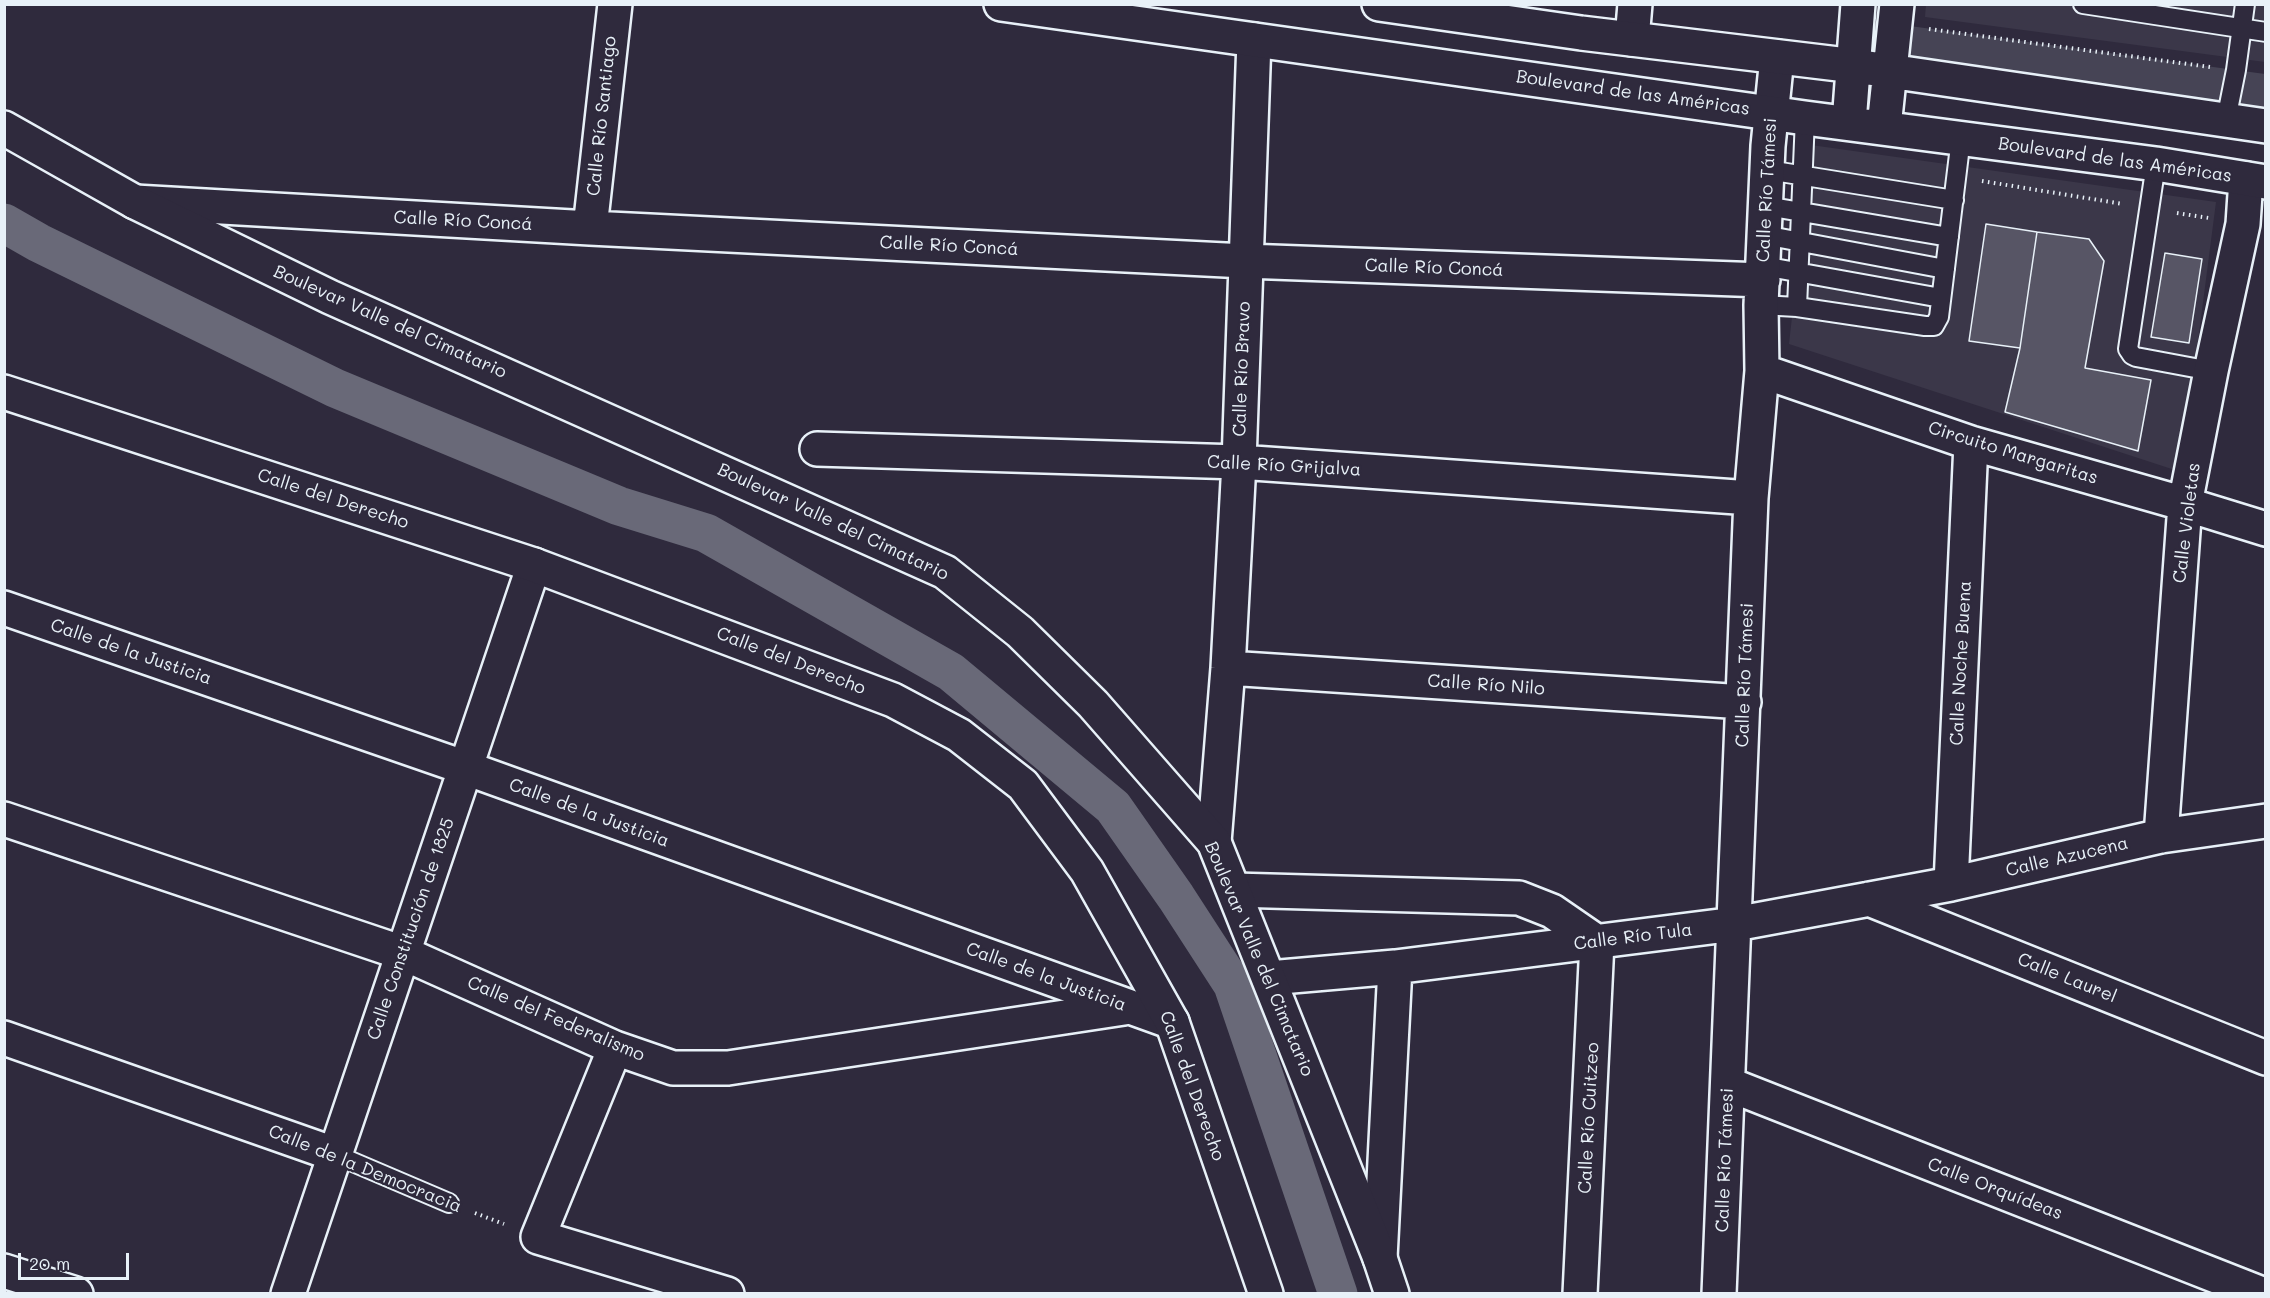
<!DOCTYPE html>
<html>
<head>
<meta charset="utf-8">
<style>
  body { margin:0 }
  #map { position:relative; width:2270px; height:1298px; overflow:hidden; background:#2f2a3d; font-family:Mali,sans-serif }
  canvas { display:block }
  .frame { position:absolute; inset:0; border:6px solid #e8f1f8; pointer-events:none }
  .scale { position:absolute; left:18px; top:1253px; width:111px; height:27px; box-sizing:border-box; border:3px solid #e8f1f8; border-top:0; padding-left:8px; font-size:18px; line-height:21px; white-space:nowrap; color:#e8f1f8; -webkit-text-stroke:4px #2f2a3d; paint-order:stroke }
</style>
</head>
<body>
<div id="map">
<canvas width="2270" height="1298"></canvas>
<div class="frame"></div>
<div class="scale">20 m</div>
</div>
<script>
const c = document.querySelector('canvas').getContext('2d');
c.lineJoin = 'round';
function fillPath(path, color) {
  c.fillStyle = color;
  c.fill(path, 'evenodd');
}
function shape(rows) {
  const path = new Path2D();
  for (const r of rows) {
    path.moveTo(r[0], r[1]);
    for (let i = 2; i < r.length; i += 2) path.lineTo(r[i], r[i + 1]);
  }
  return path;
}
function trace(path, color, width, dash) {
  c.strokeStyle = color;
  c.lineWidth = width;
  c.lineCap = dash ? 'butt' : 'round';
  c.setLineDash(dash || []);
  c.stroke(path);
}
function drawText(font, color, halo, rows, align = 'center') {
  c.font = font + ' Mali,sans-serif';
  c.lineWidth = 4.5;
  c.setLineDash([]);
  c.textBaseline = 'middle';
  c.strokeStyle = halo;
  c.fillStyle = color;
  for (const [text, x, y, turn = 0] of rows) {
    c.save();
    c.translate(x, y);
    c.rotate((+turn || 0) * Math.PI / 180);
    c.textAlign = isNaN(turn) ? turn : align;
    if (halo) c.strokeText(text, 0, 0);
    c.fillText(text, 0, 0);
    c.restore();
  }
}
fillPath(shape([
  [1926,4,2265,5,2265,62,1925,17],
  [1811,145,2216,202,2181,472,1789,344]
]), '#3b3749');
fillPath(shape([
  [1895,24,2265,74,2265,126,1893,65]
]), '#464455');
trace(shape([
  [4,223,39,243,335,388,619,506,706,533,951,672,1113,807,1176,897,1233,985,1338,1294]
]), '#696978', 39);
const building = shape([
  [1986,224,2037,232,2020,348,1969,341,1986,224],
  [2037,232,2089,239,2104,261,2085,368,2151,380,2138,451,2005,412,2020,348,2037,232],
  [2165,253,2202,259,2189,343,2151,337,2165,253]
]);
fillPath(building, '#575565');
trace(building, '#e8f1f8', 1.5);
const lane = shape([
  [2083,4,2266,32],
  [2226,120,2236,70,2245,4],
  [2156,164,2128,349,2132,355,2136,357,2211,371],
  [1768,170,1954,200],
  [1766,206,1949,237],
  [1764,235,1945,269],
  [1763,266,1941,298],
  [1761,305,1797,307,1925,326,1934,326,1939,317,1961,138],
  [1797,307,1805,118],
  [334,1154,449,1203]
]);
const street = shape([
  [1632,39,1635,4],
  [135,202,590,228,1245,261,1763,280],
  [590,228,615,4],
  [1762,371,1971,443,2185,504,2266,529],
  [817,449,1239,462,1751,498],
  [4,608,466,768,1172,1022],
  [1228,668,1744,702],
  [4,819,403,953,615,1048,673,1068,728,1068,1124,1008],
  [2161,836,2185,504,2211,371,2243,224,2246,179],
  [1214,842,1228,668,1239,462,1254,40],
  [1951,884,1971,443],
  [1234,890,1519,898,1552,911,1597,942,1580,1294],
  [1869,899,2266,1058],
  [1269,978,1395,967,1735,924,1951,884,2161,836,2266,821],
  [4,1038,334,1154],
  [615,1048,538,1237,727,1294],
  [1728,1084,2262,1294],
  [1380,1258,1395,967],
  [4,1271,76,1294],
  [288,1294,534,565],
  [1719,1294,1751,498,1762,371,1761,305,1768,146,1777,57]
]);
const secondary = shape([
  [1001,4,1805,118,2156,164,2266,182],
  [1379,4,1581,33,1855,66,2266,126],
  [1849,123,1858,4],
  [1884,127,1897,4],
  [4,128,135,202,330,297,945,572,1020,632,1093,704,1214,842,1380,1258,1392,1294],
  [4,392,534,565,893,700,959,735,1023,785,1087,871,1172,1022,1266,1294]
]);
trace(lane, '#e8f1f8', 22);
trace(street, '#e8f1f8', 38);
trace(secondary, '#e8f1f8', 38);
trace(shape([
  [1929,29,2210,67],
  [1982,181,2123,204],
  [2177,213,2209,218],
  [475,1213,504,1224]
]), '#e8f1f8', 4, [1.5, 4.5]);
trace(lane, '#2f2a3d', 18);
trace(street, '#2f2a3d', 33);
trace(secondary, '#2f2a3d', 33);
drawText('18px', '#e8f1f8', '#2f2a3d', [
  ["Boulevard de las Américas",1633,93,8],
  ["Calle Río Santiago",602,116,-84],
  ["Boulevard de las Américas",2115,160,8],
  ["Calle Río Támesi",1767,190,-87],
  ["Calle Río Concá",463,221,3],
  ["Calle Río Concá",949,246,3],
  ["Calle Río Concá",1434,268,2],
  ["Boulevar Valle del Cimatario",390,322,24],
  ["Calle Río Bravo",1242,369,-88],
  ["Circuito Margaritas",2013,453,17],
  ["Calle Río Grijalva",1284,466,3],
  ["Calle del Derecho",333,499,18],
  ["Boulevar Valle del Cimatario",833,522,25],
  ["Calle Violetas",2187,523,-83],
  ["Calle de la Justicia",131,652,19],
  ["Calle del Derecho",791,661,21],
  ["Calle Noche Buena",1961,663,-87],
  ["Calle Río Támesi",1745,675,-88],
  ["Calle Río Nilo",1486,685,4],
  ["Calle de la Justicia",589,813,20],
  ["Calle Azucena",2067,857,-13],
  ["Calle Constitución de 1825",411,929,-71],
  ["Calle Río Tula",1633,937,-7],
  ["Boulevar Valle del Cimatario",1259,959,67],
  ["Calle de la Justicia",1046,977,20],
  ["Calle Laurel",2067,978,22],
  ["Calle del Federalismo",556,1019,23],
  ["Calle del Derecho",1192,1086,70],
  ["Calle Río Cuitzeo",1589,1118,-87],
  ["Calle Río Támesi",1725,1160,-88],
  ["Calle de la Democracia",365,1169,22],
  ["Calle Orquídeas",1995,1189,21]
]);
</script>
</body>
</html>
